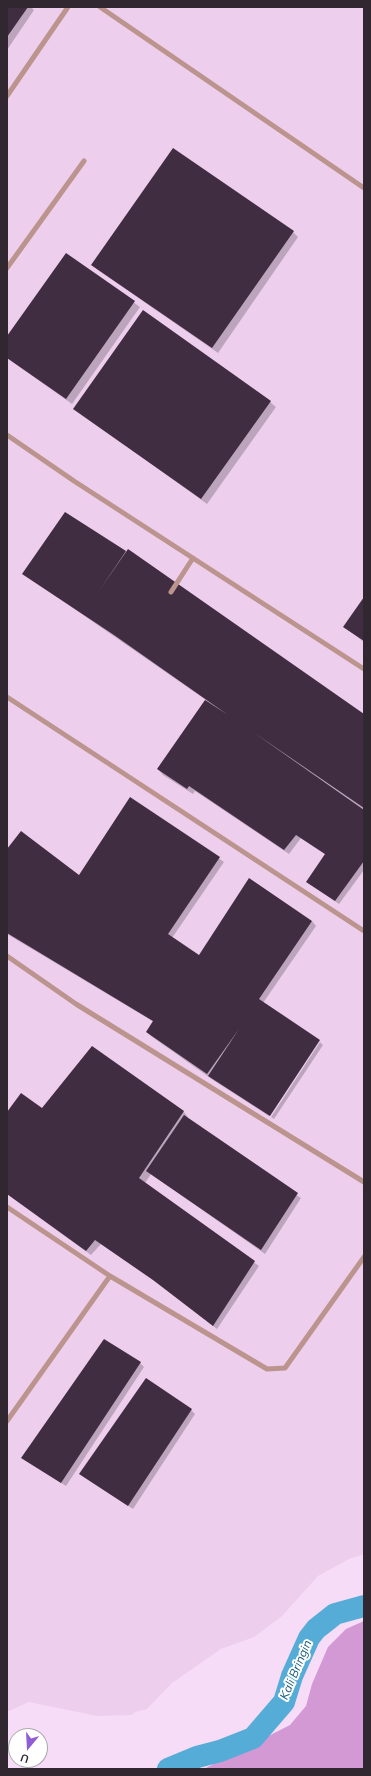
<!DOCTYPE html>
<html>
<head>
<meta charset="utf-8">
<style>
  body { margin:0 }
  #map { position:relative; width:371px; height:1776px; overflow:hidden; background:#f6dcf6; font-family:Mulish,sans-serif }
  canvas { display:block }
  .frame { position:absolute; inset:0; border:8px solid #302730; pointer-events:none }
  .north { position:absolute; left:8px; top:1728px; width:40px; height:40px; box-sizing:border-box; background:#fff; border:1px solid #aca9ac; border-radius:50%; rotate:198deg; font-size:11px; font-weight:700; line-height:16px; text-align:center; color:#302730 }
  .north::after { content:''; display:block; margin:auto; width:14px; height:18px; background:#8f5dd6; clip-path:polygon(50% 0,100% 100%,50% 72%,0 100%) }
</style>
</head>
<body>
<div id="map">
<canvas width="371" height="1776"></canvas>
<div class="frame"></div>
<div class="north">U</div>
</div>
<script>
const c = document.querySelector('canvas').getContext('2d');
c.lineJoin = 'round';
function fillPath(path, color) {
  c.fillStyle = color;
  c.fill(path, 'evenodd');
}
function shape(rows) {
  const path = new Path2D();
  for (const r of rows) {
    path.moveTo(r[0], r[1]);
    for (let i = 2; i < r.length; i += 2) path.lineTo(r[i], r[i + 1]);
  }
  return path;
}
function trace(path, color, width, dash) {
  c.strokeStyle = color;
  c.lineWidth = width;
  c.lineCap = dash ? 'butt' : 'round';
  c.setLineDash(dash || []);
  c.stroke(path);
}
function drawText(font, color, halo, rows, align = 'center') {
  c.font = font + ' Mulish,sans-serif';
  c.lineWidth = 4;
  c.setLineDash([]);
  c.textBaseline = 'middle';
  c.strokeStyle = halo;
  c.fillStyle = color;
  for (const [text, x, y, turn = 0] of rows) {
    c.save();
    c.translate(x, y);
    c.rotate((+turn || 0) * Math.PI / 180);
    c.textAlign = isNaN(turn) ? turn : align;
    if (halo) c.strokeText(text, 0, 0);
    c.fillText(text, 0, 0);
    c.restore();
  }
}
fillPath(shape([
  [7,7,364,7,364,1554,349,1559,318,1576,282,1616,254,1637,221,1649,172,1683,147,1709,135,1712,132,1715,97,1716,29,1702,7,1712]
]), '#edceed');
fillPath(shape([
  [364,1621,364,1769,204,1769,290,1725,306,1706,312,1684,328,1647,346,1629]
]), '#d299d4');
fillPath(shape([
  [7,7,31,7,34,10,7,50],
  [293,232,298,237,218,353,98,270,92,265],
  [67,254,140,307,72,404,7,358,7,338],
  [270,402,276,407,207,504,74,408],
  [125,552,364,716,364,870,339,904,307,882,326,855,301,838,289,854,195,791,193,794,163,775,158,769,206,700,24,574],
  [364,599,364,642,344,627],
  [130,798,224,862,172,938,199,956,312,921,316,926,263,1003,318,1041,269,1116,213,1080,151,1036,147,1032,154,1022,7,934,7,850,79,877],
  [320,1042,323,1045,274,1119,271,1117],
  [43,1109,183,1111,188,1117,187,1119,301,1198,265,1254,151,1174,145,1183,259,1266,217,1329,159,1284,101,1244,91,1255,7,1194,7,1114],
  [140,1363,144,1367,66,1486,22,1458],
  [191,1410,195,1414,133,1509,80,1474]
]), '#0003');
trace(shape([
  [168,1769,197,1757,220,1751,253,1738,284,1702,292,1676,309,1638,316,1629,335,1614,364,1606]
]), '#55acd7', 22);
fillPath(shape([
  [7,7,28,7,7,37],
  [173,148,294,231,212,348,91,265],
  [66,253,135,301,66,399,7,358,7,336],
  [143,310,271,401,201,499,73,409],
  [65,512,126,551,99,591,128,549,364,714,364,808,253,732,364,810,364,861,335,901,306,882,325,854,296,835,284,850,189,786,187,789,157,769,205,700,228,715,114,635,22,574],
  [364,597,364,641,343,627],
  [130,797,220,857,168,934,199,955,249,878,312,921,259,999,320,1040,270,1116,208,1076,239,1029,207,1074,146,1032,153,1021,7,933,7,849,21,831,79,875],
  [92,1046,184,1111,139,1178,255,1261,213,1326,153,1280,95,1240,86,1251,7,1194,7,1112,21,1093,42,1108],
  [184,1115,298,1193,261,1250,146,1171],
  [104,1339,141,1362,61,1483,21,1458],
  [146,1378,192,1409,128,1506,79,1474]
]), '#412d41');
trace(shape([
  [100,7,364,188],
  [7,96,68,7],
  [7,268,84,161],
  [7,435,74,481,364,669],
  [171,592,193,558],
  [7,697,364,931],
  [7,956,76,1004,364,1182],
  [7,1207,110,1276,267,1369,285,1368,364,1257],
  [7,1421,110,1276]
]), '#ba948d', 5);
drawText('italic 12px', '#195c7a', '#fff', [
  ["Kali Bringin",296,1670,-67]
]);
</script>
</body>
</html>
